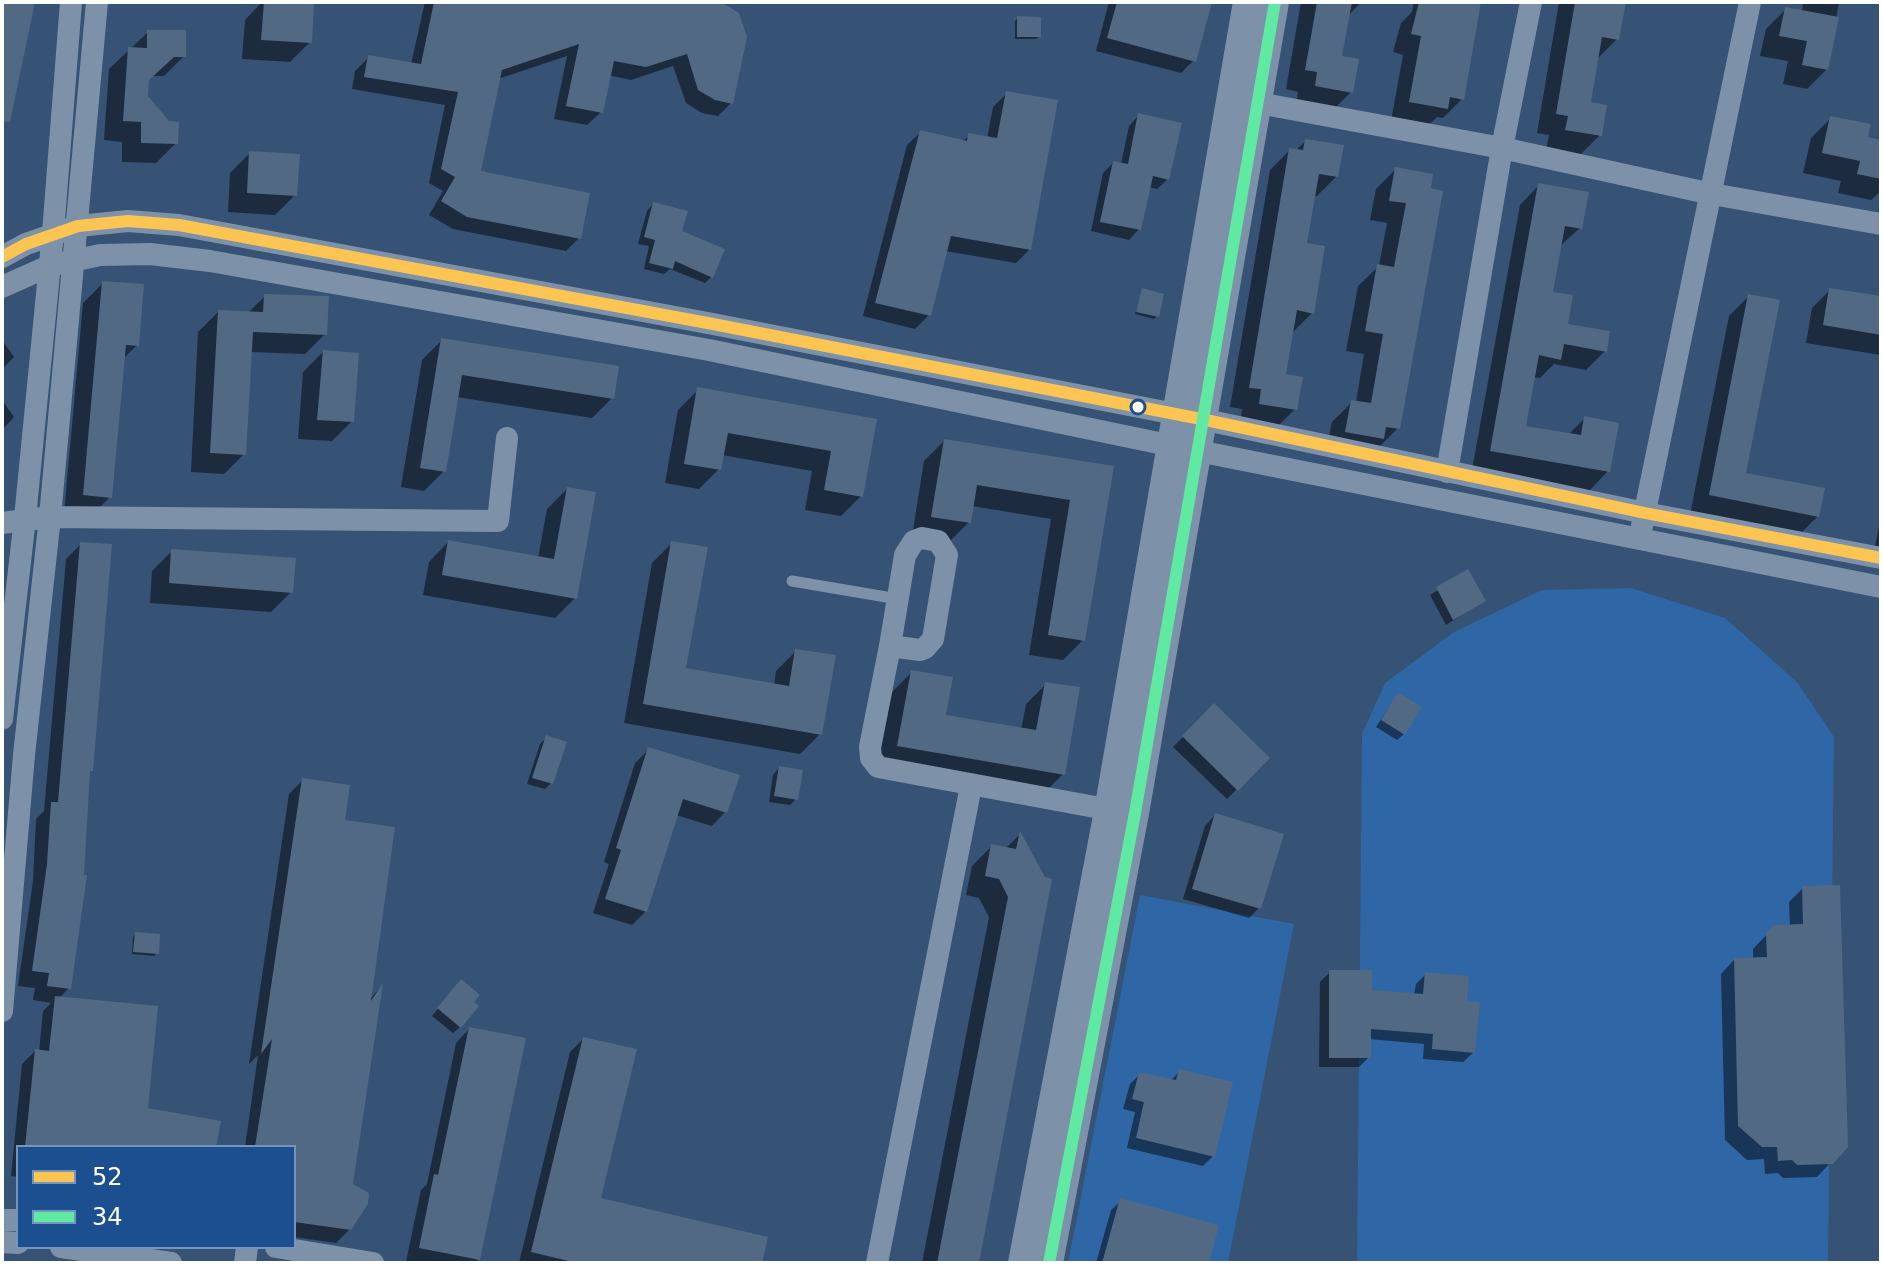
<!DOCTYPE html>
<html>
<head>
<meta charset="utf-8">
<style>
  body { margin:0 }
  #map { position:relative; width:1883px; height:1265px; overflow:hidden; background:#365274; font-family:"DejaVu Sans",sans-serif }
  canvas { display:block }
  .frame { position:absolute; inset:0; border:4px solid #fff; pointer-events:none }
  .legend { position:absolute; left:16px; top:1145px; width:280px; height:104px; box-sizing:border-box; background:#1b4f8f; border:2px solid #7695bc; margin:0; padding:10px 14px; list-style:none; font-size:24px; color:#fff }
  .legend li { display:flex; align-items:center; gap:16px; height:40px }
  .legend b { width:40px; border:2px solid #7695bc }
</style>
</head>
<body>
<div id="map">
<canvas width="1883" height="1265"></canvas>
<div class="frame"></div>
<ul class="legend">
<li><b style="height:10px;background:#fcc553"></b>52</li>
<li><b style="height:10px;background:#60e9a3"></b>34</li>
</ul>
</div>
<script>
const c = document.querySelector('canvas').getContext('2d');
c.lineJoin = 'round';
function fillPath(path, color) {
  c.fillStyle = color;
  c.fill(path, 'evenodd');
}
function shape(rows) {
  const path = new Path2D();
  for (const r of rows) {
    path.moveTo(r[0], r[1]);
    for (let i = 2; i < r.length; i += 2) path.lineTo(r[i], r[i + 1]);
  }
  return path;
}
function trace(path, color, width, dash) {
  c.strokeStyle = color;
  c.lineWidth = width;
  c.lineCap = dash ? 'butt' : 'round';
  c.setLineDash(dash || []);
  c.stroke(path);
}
fillPath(shape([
  [1631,588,1725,618,1797,682,1834,737,1828,1263,1357,1263,1362,734,1385,683,1454,632,1542,590],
  [1140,895,1294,924,1228,1263,1068,1263]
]), '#2f66a5');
fillPath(shape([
  [262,2,303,2,310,42,290,62,242,59,245,20],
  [425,2,717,2,731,103,718,116,702,113,686,103,673,66,631,80,608,75,601,112,587,125,554,119,567,56,498,79,479,172,579,238,566,251,453,229,429,215,443,191,429,183,445,105,352,89,355,71,369,57,411,64],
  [1109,2,1210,2,1194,60,1181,73,1096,51],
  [1301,2,1361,2,1349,15,1340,58,1351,92,1331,112,1296,106,1298,92,1286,89],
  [1414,2,1479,2,1462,99,1443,118,1437,117,1427,127,1391,121,1403,55,1393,52,1401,23,1412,12],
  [1559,2,1624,2,1617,39,1597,59,1589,103,1600,135,1580,155,1546,150,1549,135,1537,133],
  [1803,2,1839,2,1827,69,1807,89,1783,84,1788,61,1760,56,1766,29,1786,9,1802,12],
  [1018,18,1039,36,1036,39,1015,39,1015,21],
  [148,32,184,56,164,76,152,76,147,81,146,97,176,143,156,163,122,162,122,142,104,140,109,69],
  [1007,93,1030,249,1016,263,945,251,929,315,915,329,863,316,907,145,921,132,962,142,969,136,987,139,993,107],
  [1139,115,1168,179,1157,189,1149,187,1139,229,1129,240,1091,231,1103,173,1113,163,1121,164,1129,126],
  [1831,118,1866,138,1881,142,1881,191,1871,200,1838,193,1841,181,1803,173,1811,138],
  [1306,141,1337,176,1317,196,1313,196,1305,245,1312,313,1293,332,1284,376,1295,409,1275,429,1240,423,1242,409,1230,407,1270,170,1290,150,1295,151],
  [250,153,295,195,275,215,228,212,230,173],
  [1396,169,1429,190,1398,428,1378,448,1326,451,1332,422,1352,402,1356,402,1364,354,1346,351,1358,286,1379,266,1387,223,1370,220,1376,189],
  [1539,185,1580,228,1559,247,1551,293,1566,325,1605,351,1586,370,1554,364,1540,378,1533,377,1524,427,1568,435,1585,418,1608,471,1589,491,1472,470,1520,205],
  [653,204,680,232,711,277,705,283,670,269,664,274,644,269,649,246,638,244,647,211],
  [103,283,137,345,123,359,110,497,90,517,64,514,83,303],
  [1830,290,1879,298,1881,292,1881,355,1806,343,1812,308],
  [1143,291,1157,316,1154,319,1135,314],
  [265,296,325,334,305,354,250,352,244,454,224,474,191,472,198,332,218,312,247,314],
  [1749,296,1744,474,1818,516,1798,536,1690,515,1729,316],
  [2,340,14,357,2,369],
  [442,340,612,398,592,418,456,397,444,471,424,491,401,487,422,360],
  [323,352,352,421,332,441,298,439,303,372],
  [698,390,874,420,861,496,841,516,805,510,812,471,722,455,719,469,699,489,665,483,678,410],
  [2,400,14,417,2,430],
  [944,441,1112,468,1083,640,1063,660,1029,655,1051,519,972,506,969,522,949,542,912,536,924,461],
  [567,489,575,598,555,618,423,595,429,562,448,542,538,558,547,509],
  [1881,517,1881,547,1875,546],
  [672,543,684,670,774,686,776,671,796,651,820,734,800,754,624,723,652,563],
  [81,544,91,770,88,774,69,988,59,998,146,1110,214,1147,18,1147,18,1177,11,1176,22,1064,35,1051,39,1052,43,1011,51,1003,33,1000,35,988,18,986,33,881,36,819,44,811,66,559],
  [172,551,291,592,271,612,150,603,152,571],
  [1467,572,1483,601,1446,625,1430,595],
  [912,672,944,717,1021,730,1026,704,1046,684,1063,774,1043,794,878,766,892,692],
  [1398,694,1404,734,1397,740,1376,727],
  [1214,706,1268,758,1227,799,1173,747],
  [546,738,551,783,545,789,527,784,540,744],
  [649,749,725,812,712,826,676,815,646,911,632,925,593,913,609,864,604,862,635,763],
  [779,768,796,799,790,805,769,802,773,775],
  [303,780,370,999,380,988,351,1185,350,1229,336,1243,294,1237,294,1147,245,1147,258,1055,249,1064,289,794],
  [1215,815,1259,908,1249,918,1183,899,1205,826],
  [1019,835,977,1263,922,1263,989,917,979,898,966,895,972,866,992,846,1005,849],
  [1803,888,1831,1162,1817,1177,1783,1178,1778,1173,1765,1174,1764,1159,1747,1160,1725,1140,1721,974,1734,960,1753,960,1753,949,1774,927,1790,926,1789,902],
  [136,934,157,953,154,956,132,954,133,937],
  [1330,972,1370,992,1414,995,1416,984,1426,974,1464,1003,1474,1052,1463,1062,1423,1059,1424,1044,1369,1039,1369,1057,1359,1067,1319,1067,1320,982],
  [455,988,460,1027,453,1033,432,1016],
  [469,1029,478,1259,475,1263,406,1262,421,1190,427,1184,456,1043],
  [583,1039,598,1199,760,1263,519,1263,570,1052],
  [1180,1071,1213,1156,1203,1166,1127,1148,1135,1112,1123,1109,1130,1084,1140,1074,1170,1081],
  [1121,1201,1207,1263,1096,1263,1111,1210]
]), '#0007');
fillPath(shape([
  [2,2,35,2,10,122,2,121],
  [264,2,314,2,312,43,261,40],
  [434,2,721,2,739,13,747,37,733,104,715,100,698,90,687,54,646,67,614,61,603,113,566,106,579,44,502,70,481,171,590,193,581,239,467,217,441,201,455,177,441,169,458,92,364,77,368,55,421,64],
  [1117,2,1212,2,1196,62,1107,38],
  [1317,2,1352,2,1342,56,1359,59,1353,93,1315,86,1317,72,1305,70],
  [1419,2,1481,2,1464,100,1450,97,1448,109,1409,102,1421,36,1411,34],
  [1575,2,1626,2,1619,40,1602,37,1591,102,1607,105,1602,136,1565,130,1568,116,1556,114],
  [1785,7,1839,17,1828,70,1802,65,1807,41,1779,36],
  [1017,16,1041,17,1041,37,1017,37],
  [147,30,186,30,186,57,174,57,149,80,148,96,169,121,179,122,178,144,141,143,141,122,123,121,128,47,147,48],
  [1006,91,1058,100,1031,250,951,236,931,316,875,303,920,130,967,141,968,133,997,138],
  [1138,113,1182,123,1169,180,1153,176,1141,230,1100,222,1113,161,1128,164],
  [1830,116,1871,124,1868,137,1881,140,1881,179,1857,174,1860,161,1822,153],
  [1305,139,1344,145,1338,177,1319,174,1307,243,1325,246,1314,314,1297,310,1286,374,1303,377,1297,410,1259,404,1261,389,1249,388,1289,148,1303,150],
  [249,151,300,154,297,196,247,193],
  [1395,167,1433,174,1431,188,1443,191,1400,429,1386,427,1384,439,1345,432,1351,400,1371,403,1383,334,1365,331,1377,264,1394,267,1406,203,1389,201],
  [1538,183,1589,192,1582,229,1565,226,1553,292,1573,295,1568,324,1610,331,1607,352,1564,344,1561,360,1539,355,1526,426,1581,435,1584,416,1619,423,1610,472,1490,451],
  [653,202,688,211,682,231,725,249,713,278,675,261,673,269,649,263,655,240,644,237],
  [102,281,144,284,139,346,126,345,112,498,83,495],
  [1142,288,1164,294,1159,317,1136,312],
  [1829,288,1881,296,1881,335,1823,325],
  [264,294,329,296,327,335,253,332,246,455,210,453,218,310,263,312],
  [1748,294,1780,300,1746,473,1825,488,1819,517,1709,495],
  [441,338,619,366,614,399,462,375,446,472,420,468],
  [323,350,359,353,354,422,317,420],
  [697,387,877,419,863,497,824,490,831,451,728,433,721,470,684,464],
  [944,439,1114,466,1085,641,1048,635,1070,500,977,485,971,523,931,517],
  [567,487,596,492,577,599,442,575,448,540,554,559],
  [671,541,708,547,686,668,789,686,795,649,836,655,822,735,643,704],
  [80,542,112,544,93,771,90,771,84,875,87,875,71,989,47,986,49,973,32,971,47,864,51,802,58,802],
  [171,549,296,558,293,593,169,583],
  [1468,569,1486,601,1453,620,1436,587],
  [911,670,953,677,946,715,1036,730,1045,682,1080,687,1065,775,897,746],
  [1398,692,1422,707,1405,735,1381,720],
  [1214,703,1270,758,1238,791,1182,736],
  [546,735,567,742,553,784,532,778],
  [648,747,740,775,727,813,683,799,647,912,605,899,621,850,616,848],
  [779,766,803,770,798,800,774,796],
  [302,778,350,785,345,820,395,827,371,1001,383,983,353,1184,369,1193,368,1204,351,1230,294,1222,294,1147,255,1147,272,1039,261,1054],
  [1215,813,1284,834,1261,909,1192,889],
  [1020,831,1045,877,1052,879,979,1263,937,1263,1008,897,999,879,985,876,991,844,1016,849],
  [1840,885,1848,1147,1833,1164,1797,1165,1792,1160,1778,1161,1777,1147,1762,1147,1738,1126,1734,958,1767,957,1766,933,1773,925,1803,924,1802,886],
  [135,932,160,934,159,954,133,952],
  [1329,970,1372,970,1372,990,1423,994,1425,972,1469,976,1467,1001,1480,1002,1475,1053,1432,1049,1433,1034,1371,1029,1371,1058,1329,1058],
  [461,979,480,995,474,1002,479,1006,461,1028,437,1008],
  [55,996,158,1006,148,1108,221,1121,216,1147,25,1147,35,1049,49,1051],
  [469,1027,526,1038,480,1260,419,1248,434,1174,438,1175],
  [583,1037,637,1049,601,1198,768,1237,762,1263,577,1263,531,1252],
  [1179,1069,1233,1082,1215,1157,1136,1138,1144,1102,1132,1099,1139,1072,1176,1080],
  [1120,1198,1219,1225,1209,1263,1102,1263]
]), '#526984');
trace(shape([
  [792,581,898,599]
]), '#7d92a8', 11);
trace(shape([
  [1242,100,1502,148,1712,194,1881,224],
  [2,257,26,244,78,226,128,221,179,225,713,324,1201,419,1645,513,1881,558],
  [2,287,49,266,100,255,150,254,210,261,709,350,1173,446,1881,587],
  [1447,472,1502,148,1531,2],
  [2,523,50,517,498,521,507,438],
  [1642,526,1750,2],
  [922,538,938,541,947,555,933,639,925,648,920,650,890,646,905,555,914,541,922,538],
  [890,646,870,747,871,758,878,767,1122,812],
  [2,719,25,518,53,233,71,2],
  [2,1011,24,755,50,517,97,2],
  [2,1220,18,1220],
  [2,1242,18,1243],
  [61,1247,171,1263],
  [276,1247,373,1263],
  [245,1263,247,1247],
  [877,1263,971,786]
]), '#7d92a8', 22);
trace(shape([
  [1022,1263,1108,811,1247,2],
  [1049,1263,1135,813,1275,2]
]), '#7d92a8', 28);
trace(shape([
  [2,257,26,244,78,226,128,221,179,225,713,324,1201,419,1645,513,1881,558]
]), '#fcc553', 12);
trace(shape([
  [1049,1263,1135,813,1275,2]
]), '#60e9a3', 12);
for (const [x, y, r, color] of [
  [1138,407,7,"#fff"]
]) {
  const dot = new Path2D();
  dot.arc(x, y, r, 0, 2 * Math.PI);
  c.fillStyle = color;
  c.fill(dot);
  trace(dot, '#1b4f8f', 3);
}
</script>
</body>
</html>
